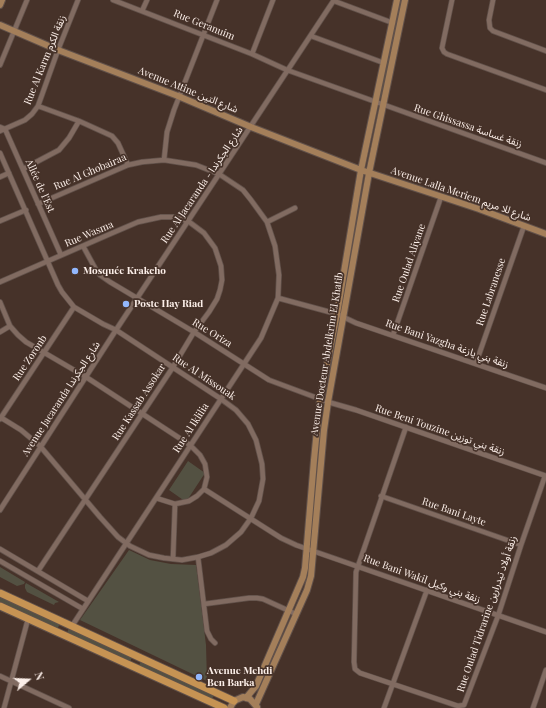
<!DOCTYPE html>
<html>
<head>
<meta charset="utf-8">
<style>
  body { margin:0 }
  #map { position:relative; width:546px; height:708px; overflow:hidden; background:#463229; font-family:"Playfair Display",serif }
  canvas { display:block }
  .north { position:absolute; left:8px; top:660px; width:40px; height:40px; -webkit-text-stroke:3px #463229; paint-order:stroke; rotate:71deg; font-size:11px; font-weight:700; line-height:16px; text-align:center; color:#fcefe9 }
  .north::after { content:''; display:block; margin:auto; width:14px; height:18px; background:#fcefe9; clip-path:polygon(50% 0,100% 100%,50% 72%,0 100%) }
</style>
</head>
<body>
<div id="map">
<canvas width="546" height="708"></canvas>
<div class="north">N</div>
</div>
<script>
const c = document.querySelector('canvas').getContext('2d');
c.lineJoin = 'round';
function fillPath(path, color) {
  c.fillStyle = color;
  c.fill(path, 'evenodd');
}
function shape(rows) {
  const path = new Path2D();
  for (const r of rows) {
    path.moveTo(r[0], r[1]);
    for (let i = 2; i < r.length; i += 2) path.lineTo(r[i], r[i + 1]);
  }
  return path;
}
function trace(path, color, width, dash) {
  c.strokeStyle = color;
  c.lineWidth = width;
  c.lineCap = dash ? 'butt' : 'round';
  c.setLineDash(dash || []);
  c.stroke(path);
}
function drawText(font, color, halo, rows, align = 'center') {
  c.font = font + ' "Playfair Display","Noto Sans Arabic",serif';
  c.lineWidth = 3.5;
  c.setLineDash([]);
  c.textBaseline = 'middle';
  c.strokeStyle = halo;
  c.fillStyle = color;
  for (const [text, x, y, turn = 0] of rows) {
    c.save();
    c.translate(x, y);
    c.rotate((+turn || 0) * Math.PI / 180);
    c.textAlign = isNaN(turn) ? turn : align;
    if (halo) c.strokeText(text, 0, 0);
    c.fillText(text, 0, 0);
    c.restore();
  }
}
fillPath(shape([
  [400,0,403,0,382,97,381,98,379,97],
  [324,403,311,547,310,548,309,547,315,468,322,404],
  [188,461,205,473,186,502,169,490],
  [129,550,150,560,171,564,196,565,206,645,207,681,80,620],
  [0,567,25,582,24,584,17,586,0,577],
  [26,583,59,602,55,603,54,605,27,592,25,588,25,585],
  [0,597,60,624,57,629,0,602],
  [69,628,132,657,130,662,67,633],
  [141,661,214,695,212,699,139,666]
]), '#535142');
const street = shape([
  [113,0,252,54,287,70,546,163],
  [452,0,443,43,442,48,444,52,447,54,546,90],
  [493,0,489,20,490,28,493,31,546,51],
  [334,1,393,23],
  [142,11,147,0],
  [311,36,384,63],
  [252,54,273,0],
  [0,65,27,0],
  [38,106,79,121,112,136,118,143,128,165],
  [0,127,5,129,61,255],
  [0,131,25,120,32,114,38,106,58,50,78,0],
  [0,153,58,285,62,292,74,307,103,324,116,330,221,399,236,410,248,424,256,440,262,464,263,479,259,501,251,518,241,532,226,545,211,553,198,557,182,560,164,558,149,555,130,546,118,537,100,517,40,446,21,430,0,417],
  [164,160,167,132,174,110,217,0],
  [23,169,59,150,69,138,79,121],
  [0,177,9,173],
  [38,204,128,165,142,162,164,160,196,165,219,174,243,190,251,200,267,222,275,246,279,275,278,298,261,338,72,626],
  [0,221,26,210],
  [267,222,295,208],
  [83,246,95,268,100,275,110,282,194,332,269,380,328,402,356,410,546,476],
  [0,282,110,234,138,222,161,217,173,217,188,221,204,233,215,248,221,266,222,280,220,290,217,299,209,312,194,332,173,367,38,571],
  [278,298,337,314,356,323,546,388],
  [0,302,10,326,18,335,26,342,86,377,190,445,200,455,205,464,207,477,204,489,197,496,189,501,175,504,156,498],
  [0,332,10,326],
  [393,335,441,197],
  [476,363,524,226],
  [0,419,74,307],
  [406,427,356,572,354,662,355,669,360,673,458,706,464,705,498,616,521,545,545,476],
  [204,489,281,538,296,545,546,632],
  [381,496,521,545],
  [0,510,116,330,334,0],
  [0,549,88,601],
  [198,557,207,631,211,639,215,643],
  [173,559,175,504],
  [0,561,83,609],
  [204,604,249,598,257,598,263,599,296,614],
  [0,676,69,708],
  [4,708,28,619],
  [384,708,427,590],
  [533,708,546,670]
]);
const secondary = shape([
  [0,5,2,0],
  [0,25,58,50,178,96,251,127,361,170,479,209,546,234],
  [246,698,256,686,303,577,305,568,314,460,320,399,337,314,361,170,397,0],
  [256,704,307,590,311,576,324,430,328,402,369,173,405,0],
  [230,708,234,701,243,697,250,699,257,707]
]);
const primary = shape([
  [0,593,234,701],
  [0,606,224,708]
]);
trace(street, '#61514a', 6);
trace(secondary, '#61514a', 8);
trace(primary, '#61514a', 9);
trace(street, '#816b61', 4.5);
trace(secondary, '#a47f5a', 6);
trace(primary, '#c69353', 7);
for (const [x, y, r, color] of [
  [75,271,4,"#92b7fd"],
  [126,304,4,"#92b7fd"],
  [199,677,4,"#92b7fd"]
]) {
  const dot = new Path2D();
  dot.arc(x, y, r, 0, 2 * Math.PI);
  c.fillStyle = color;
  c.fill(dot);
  trace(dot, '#463229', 1.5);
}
drawText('10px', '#fcefe9', '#463229', [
  ["Rue Geranuim",204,25,22],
  ["Rue Al Karm زنقة الكرم",45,60,-68],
  ["Avenue Attine شارع التين",188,90,22],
  ["Rue Ghissassa زنقة غساسة",468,126,19],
  ["Rue Al Ghobairaa",90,172,-23],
  ["Rue Al Jacaranda - شارع الجكرندا",202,185,-56],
  ["Allée de l'Est",40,186,66],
  ["Avenue Lalla Meriem شارع للا مريم",461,194,19],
  ["Rue Wasma",89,234,-23],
  ["Rue Oulad Aliyane",409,263,-71],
  ["Rue Labranesse",491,292,-71],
  ["Rue Oriza",212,333,32],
  ["Rue Bani Yazgha زنقة بني يازغة",447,344,19],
  ["Avenue Docteur Abdelkrim El Khatib",327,354,-81],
  ["Rue Zoronb",30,358,-56],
  ["Rue Al Missouak",204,377,34],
  ["Avenue Jacaranda شارع الجكرندا",61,399,-57],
  ["Rue Kassab Assokar",139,402,-57],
  ["Rue Al Iklilia",191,428,-57],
  ["Rue Beni Touzine زنقة بني توزين",440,430,19],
  ["Rue Bani Layte",454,512,19],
  ["Rue Bani Wakil زنقة بني وكيل",422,579,20],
  ["Rue Oulad Tidrarine زنقة أولاد تيدرارين",487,614,-71]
]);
drawText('bold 10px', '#fcefe9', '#463229', [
  ["Mosquée Krakcho",83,271],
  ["Poste Hay Riad",134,304],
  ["Avenue Mehdi",207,671],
  ["Ben Barka",207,683]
], 'left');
</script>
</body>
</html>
